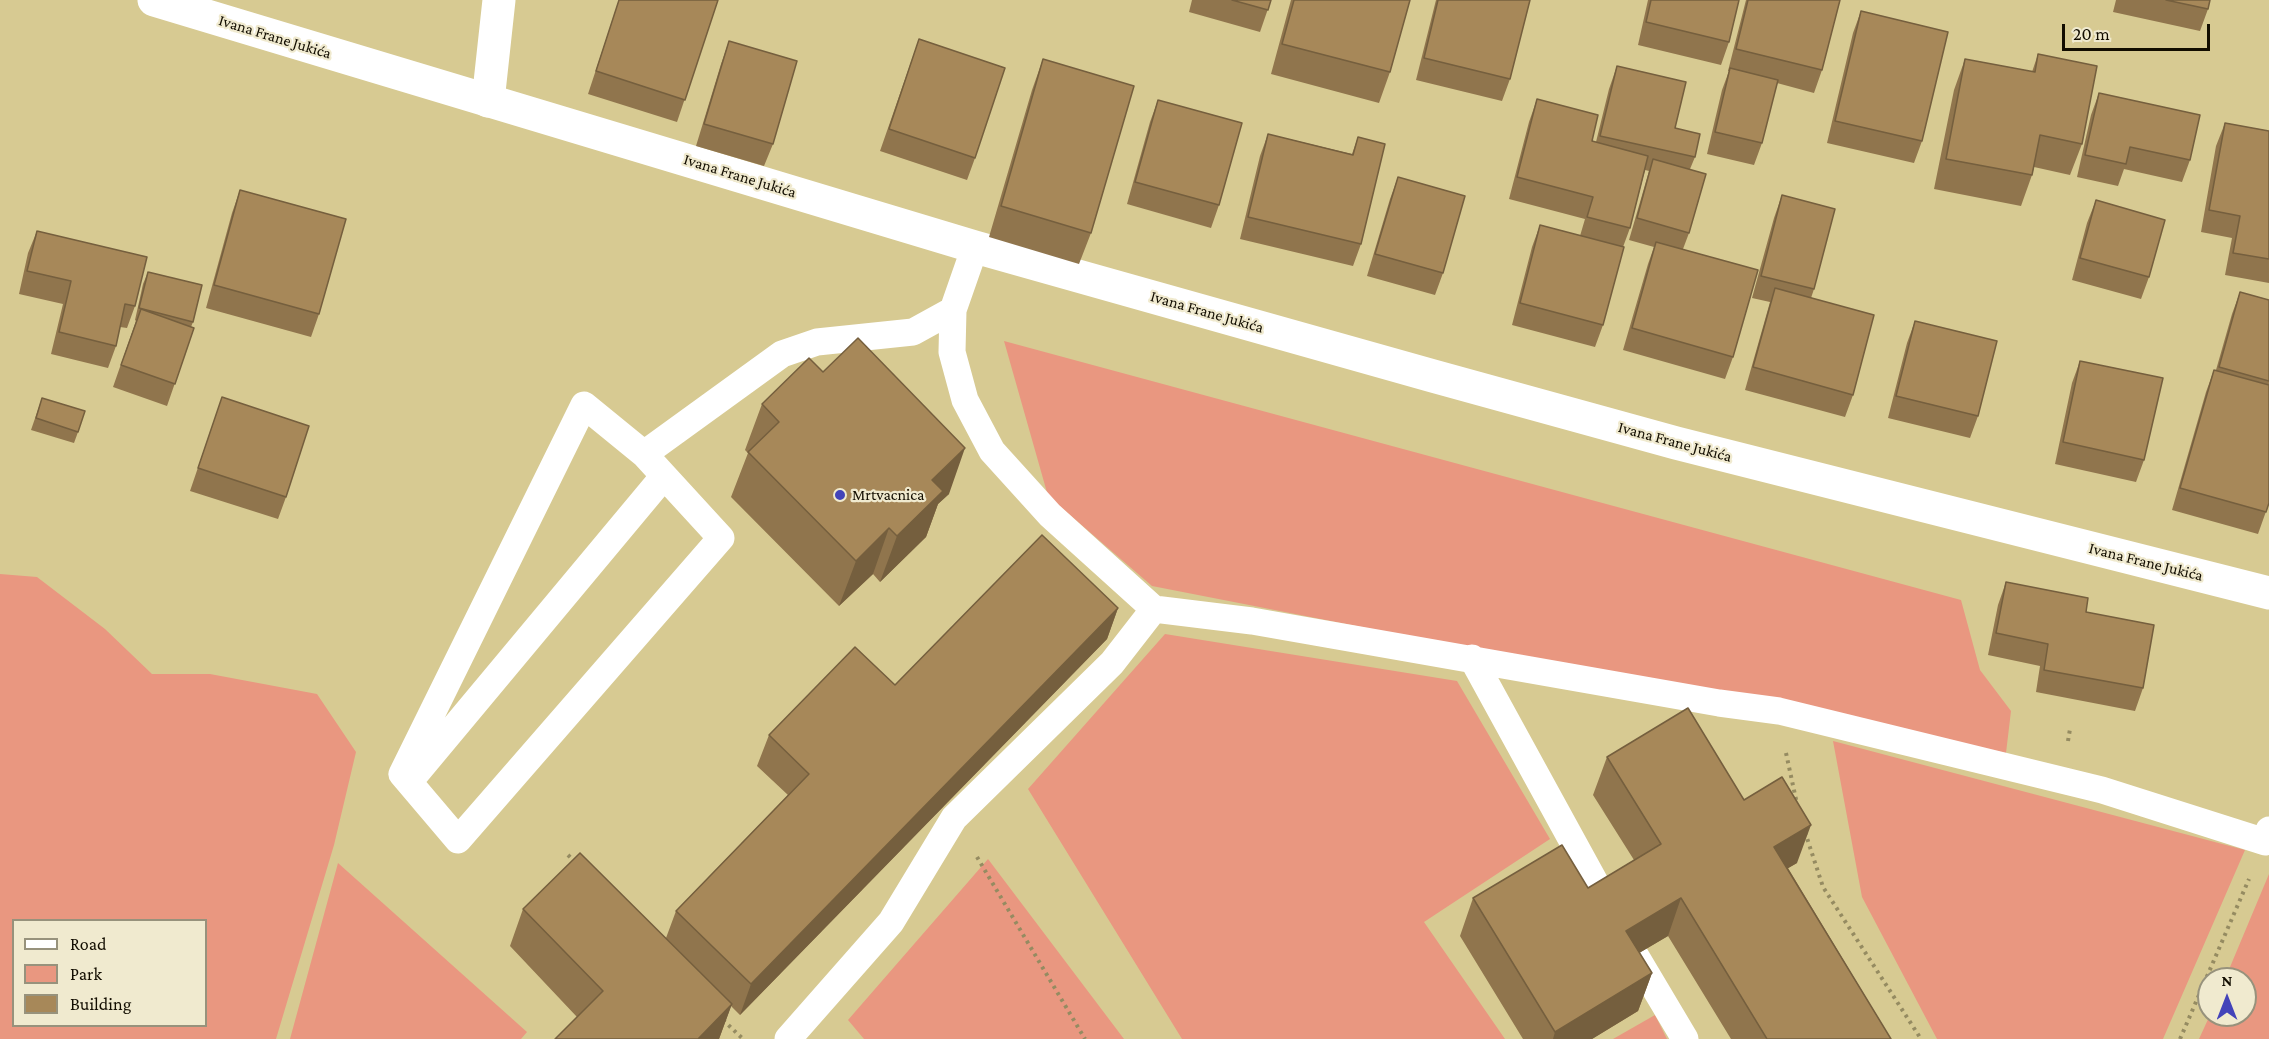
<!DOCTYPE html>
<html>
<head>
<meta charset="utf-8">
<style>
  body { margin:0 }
  #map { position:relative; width:2269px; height:1039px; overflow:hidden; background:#d7ca92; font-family:"Crimson Pro",serif }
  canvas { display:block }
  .legend { position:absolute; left:12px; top:919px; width:195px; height:108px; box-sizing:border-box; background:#f0eacf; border:2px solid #97927c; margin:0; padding:8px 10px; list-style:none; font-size:18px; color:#120d00 }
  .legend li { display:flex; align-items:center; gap:12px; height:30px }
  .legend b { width:30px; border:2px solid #97927c }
  .north { position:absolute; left:2197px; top:967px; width:60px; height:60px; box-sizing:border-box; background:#f0eacf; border:2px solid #97927c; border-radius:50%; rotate:0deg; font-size:16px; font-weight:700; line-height:24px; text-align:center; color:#120d00 }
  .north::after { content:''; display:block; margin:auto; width:21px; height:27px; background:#4343b9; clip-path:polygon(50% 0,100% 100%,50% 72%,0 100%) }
  .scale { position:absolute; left:2062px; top:24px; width:148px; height:27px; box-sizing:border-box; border:3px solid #120d00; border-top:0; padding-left:8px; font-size:18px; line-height:21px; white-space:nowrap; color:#120d00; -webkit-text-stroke:4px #f0eacf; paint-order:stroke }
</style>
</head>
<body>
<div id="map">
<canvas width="2269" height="1039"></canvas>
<ul class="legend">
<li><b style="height:8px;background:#fff"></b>Road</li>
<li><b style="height:16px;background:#e99780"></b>Park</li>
<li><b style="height:16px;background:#a78859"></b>Building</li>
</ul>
<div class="north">N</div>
<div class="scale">20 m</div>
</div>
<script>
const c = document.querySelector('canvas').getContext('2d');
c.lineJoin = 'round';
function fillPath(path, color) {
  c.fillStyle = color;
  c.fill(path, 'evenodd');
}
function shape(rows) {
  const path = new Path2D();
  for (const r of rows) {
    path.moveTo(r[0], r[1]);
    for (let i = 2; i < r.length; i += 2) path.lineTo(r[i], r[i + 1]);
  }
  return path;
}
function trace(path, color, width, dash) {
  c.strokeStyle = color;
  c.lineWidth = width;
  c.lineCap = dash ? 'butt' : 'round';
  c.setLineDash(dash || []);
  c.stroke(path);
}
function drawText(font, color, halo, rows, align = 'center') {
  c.font = font + ' "Crimson Pro",serif';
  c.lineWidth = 4.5;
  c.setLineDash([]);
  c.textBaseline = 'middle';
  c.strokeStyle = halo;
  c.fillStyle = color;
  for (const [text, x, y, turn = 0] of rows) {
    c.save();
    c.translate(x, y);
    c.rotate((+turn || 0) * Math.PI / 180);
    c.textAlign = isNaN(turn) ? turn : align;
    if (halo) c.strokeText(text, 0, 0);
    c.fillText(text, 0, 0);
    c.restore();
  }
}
fillPath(shape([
  [1004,341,1961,600,1980,670,2011,711,2006,753,1152,586,1048,496],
  [0,574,37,577,105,629,152,674,210,674,317,694,356,752,334,845,276,1039,0,1039],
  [14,920,206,920,206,1026,14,1026],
  [1165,634,1457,681,1550,839,1424,922,1505,1039,1182,1039,1028,789],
  [1833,741,2245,850,2163,1039,1937,1039,1862,897],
  [988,859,1124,1039,864,1039,848,1020],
  [338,863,527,1032,521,1039,290,1039],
  [2269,874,2269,1039,2199,1039,2210,1015,2245,1015,2245,979,2225,979],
  [1655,1015,1667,1039,1613,1039]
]), '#e99780');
trace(shape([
  [2068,741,2070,729],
  [1786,753,1797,804],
  [1805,832,1823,887,1921,1039],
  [568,855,576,863],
  [977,857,1085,1039],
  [723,1020,743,1039],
  [2180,1039,2249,879]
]), '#958b61', 4, [3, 4.5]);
trace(shape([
  [953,310,952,352,965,400,992,451,1050,515,1154,609,1252,621,1719,703,1779,711,2102,790,2265,842,2269,830],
  [644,454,721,538,458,840,402,774,584,405,644,454,782,354,817,342,913,332,953,310,975,247],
  [1472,658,1608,906],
  [413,777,664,476],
  [1635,955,1685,1039],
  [788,1039,891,922,954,818,1112,663,1154,609]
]), '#fff', 27);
trace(shape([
  [488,101,499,0]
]), '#fff', 33);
trace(shape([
  [154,0,975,247,1433,376,1676,443,2269,593]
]), '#fff', 33);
fillPath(shape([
  [619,0,718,0,677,122,588,94],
  [1192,0,1271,0,1260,32,1189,12],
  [1291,0,1410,0,1390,72,1379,103,1271,74],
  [1436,0,1530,0,1510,79,1502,101,1416,80],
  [1648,0,1739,0,1729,42,1721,65,1638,45],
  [1746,0,1840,0,1822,70,1814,93,1777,83,1762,143,1754,165,1707,154,1722,90,1729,71,1728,71],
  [2116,0,2210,0,2208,9,2200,31,2113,12],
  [1861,11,1922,141,1914,163,1827,143,1853,33],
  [919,39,975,158,967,180,880,151],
  [729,41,773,144,764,166,696,146,721,64],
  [2038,54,2082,144,2070,175,2034,167,2032,175,2021,206,1934,189,1954,90,1965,59,2032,72],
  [1043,59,1091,233,1079,264,989,237,1032,90],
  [1617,66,1675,128,1695,157,1690,169,1689,233,1683,249,1733,357,1725,379,1623,350,1648,264,1654,247,1629,240,1649,171,1645,170,1630,228,1623,247,1603,325,1595,347,1512,325,1532,247,1540,225,1580,236,1585,219,1509,199,1529,122,1537,99,1592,141,1596,142,1609,89],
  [2099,93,2190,160,2182,182,2124,169,2118,186,2077,177,2091,115],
  [1158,100,1219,205,1211,228,1127,204,1150,122],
  [2225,123,2269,131,2269,283,2225,275,2232,238,2201,232,2216,146],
  [1268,134,1352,154,1358,137,1361,244,1353,266,1240,239,1260,156],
  [1398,177,1443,273,1435,295,1367,276,1390,199],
  [240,190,319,314,311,337,206,308,232,213],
  [1782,195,1814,289,1811,298,1853,395,1845,417,1745,390,1770,302,1752,298,1774,218],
  [2096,200,2149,277,2141,299,2072,280,2087,223],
  [37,231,135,306,127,328,120,327,116,346,108,368,51,354,63,304,19,294,28,253],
  [148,272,193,322,191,327,194,328,167,406,113,387,136,321,135,320,143,284],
  [2240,292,2269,300,2269,503,2258,534,2172,510,2206,392,2214,370,2216,370,2232,314],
  [1915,321,1978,416,1970,438,1888,418,1907,343],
  [2080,361,2144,460,2136,482,2055,464,2072,383],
  [823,372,949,494,938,504,926,537,880,582,873,574,839,606,731,497,748,453,745,450,762,404],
  [222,397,286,497,278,519,190,491],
  [42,398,78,432,74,443,31,430],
  [2006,582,2086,612,2143,688,2135,711,2036,692,2040,666,1988,655,1998,605],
  [1118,608,1107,639,740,1015,731,1006,719,1039,555,1039,577,1017,510,946,523,909,666,938,676,911,788,795,757,766,769,735,895,685],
  [1607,757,1744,800,1797,863,1788,868,1891,1039,1731,1039,1668,936,1639,953,1652,973,1638,1011,1592,1039,1523,1039,1460,936,1473,898,1588,888,1634,860,1593,795]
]), '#90754d');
fillPath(shape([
  [965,448,949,494,938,504,926,537,880,582,897,536,932,480],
  [889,528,873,574,839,606,856,561],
  [1118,608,1107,639,740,1015,751,984],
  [1811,825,1797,863,1761,884,1774,847],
  [1681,898,1668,936,1612,969,1626,931],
  [1652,973,1638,1011,1592,1039,1553,1039,1555,1032],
  [732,1004,719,1039,698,1039]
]), '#755f3e');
const building = shape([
  [619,0,718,0,685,100,596,71,619,0],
  [1232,0,1271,0,1268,10,1232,0],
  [1294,0,1410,0,1390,72,1282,44,1294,0],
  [1438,0,1530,0,1510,79,1424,58,1438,0],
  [1651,0,1739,0,1729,42,1646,22,1651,0],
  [1748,0,1840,0,1822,70,1736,49,1748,0],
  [2166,0,2210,0,2208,9,2166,0],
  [1861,11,1948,32,1922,141,1835,121,1861,11],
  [919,39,1005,68,975,158,889,129,919,39],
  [729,41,797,61,773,144,704,124,729,41],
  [2038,54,2097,66,2082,144,2040,135,2032,175,1946,159,1965,59,2035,72,2038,54],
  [1043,59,1134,86,1091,233,1001,206,1043,59],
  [1617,66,1686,82,1675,128,1700,134,1695,157,1600,136,1617,66],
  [1730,68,1778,80,1762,143,1715,132,1730,68],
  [2099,93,2200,115,2190,160,2130,147,2126,164,2085,155,2099,93],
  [1537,99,1598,115,1592,141,1648,156,1630,228,1587,217,1593,197,1517,177,1537,99],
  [1158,100,1242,123,1219,205,1135,182,1158,100],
  [2225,123,2269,131,2269,259,2233,253,2240,216,2209,210,2225,123],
  [1268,134,1353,155,1358,137,1385,144,1361,244,1248,217,1268,134],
  [1653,159,1706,174,1689,233,1637,218,1653,159],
  [1398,177,1465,196,1443,273,1375,254,1398,177],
  [240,190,346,219,319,314,214,285,240,190],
  [1782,195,1835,209,1814,289,1761,276,1782,195],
  [2096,200,2165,220,2149,277,2080,258,2096,200],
  [1540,225,1624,247,1603,325,1520,303,1540,225],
  [37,231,147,257,135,306,125,304,116,346,59,332,71,281,27,271,37,231],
  [1656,242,1758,270,1733,357,1632,328,1656,242],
  [148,272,202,285,193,322,139,308,148,272],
  [1775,288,1874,315,1853,395,1753,367,1775,288],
  [2240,292,2269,300,2269,381,2219,367,2240,292],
  [141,309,194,328,175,384,121,365,141,309],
  [1915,321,1997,341,1978,416,1896,396,1915,321],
  [858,338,965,448,932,480,943,491,897,536,889,528,856,561,748,452,779,422,762,404,809,358,823,372,858,338],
  [2080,361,2163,378,2144,460,2063,442,2080,361],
  [2214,370,2269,385,2269,503,2266,512,2180,488,2214,370],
  [222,397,309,426,286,497,198,468,222,397],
  [42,398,85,411,78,432,36,418,42,398],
  [1042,535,1118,608,751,984,676,911,809,774,769,735,855,647,895,685,1042,535],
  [2006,582,2088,598,2086,612,2154,625,2143,688,2044,670,2048,644,1996,633,2006,582],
  [1688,708,1744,800,1782,777,1811,825,1774,847,1891,1039,1767,1039,1681,898,1626,931,1652,973,1555,1032,1473,898,1562,845,1588,888,1661,844,1607,757,1688,708],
  [580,853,732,1004,698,1039,555,1039,603,991,523,909,580,853]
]);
fillPath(building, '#a78859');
trace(building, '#755f3e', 1.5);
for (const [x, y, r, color] of [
  [840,495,6,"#4343b9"]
]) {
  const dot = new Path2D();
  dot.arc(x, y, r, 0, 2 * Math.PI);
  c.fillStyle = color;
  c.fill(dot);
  trace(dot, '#f0eacf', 2);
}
drawText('16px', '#120d00', '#f0eacf', [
  ["Ivana Frane Jukića",275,37,17],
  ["Ivana Frane Jukića",740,176,17],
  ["Ivana Frane Jukića",1207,312,16],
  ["Ivana Frane Jukića",1675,442,15],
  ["Ivana Frane Jukića",2146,562,14]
]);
drawText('16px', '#120d00', '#f0eacf', [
  ["Mrtvacnica",852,495]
], 'left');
</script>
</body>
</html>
